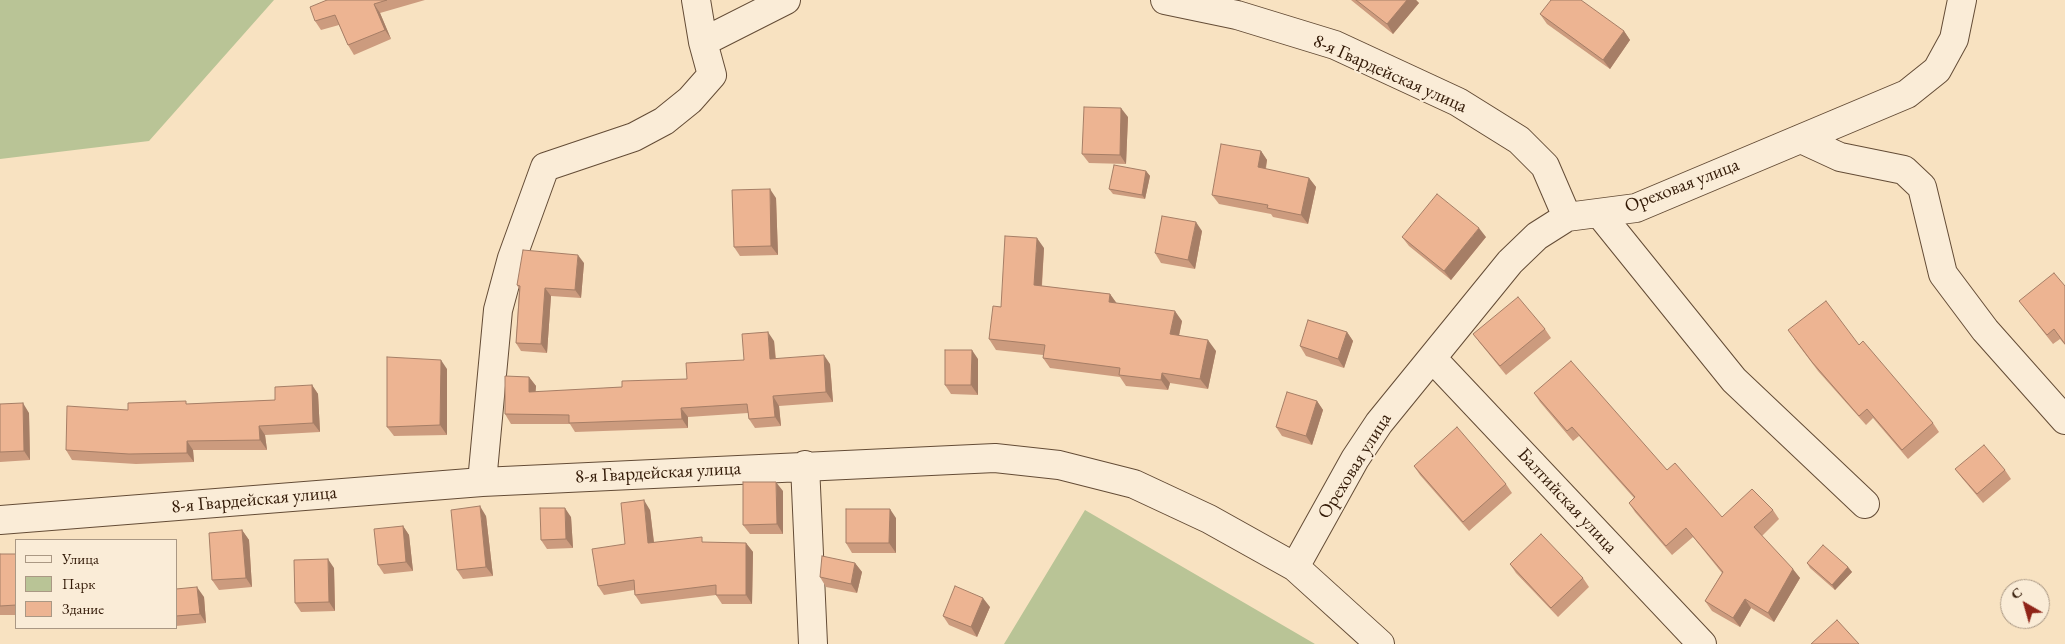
<!DOCTYPE html>
<html>
<head>
<meta charset="utf-8">
<style>
  body { margin:0 }
  #map { position:relative; width:2065px; height:644px; overflow:hidden; background:#f8e2c1; font-family:"EB Garamond",serif }
  canvas { display:block }
  .legend { position:absolute; left:15px; top:539px; width:162px; height:90px; box-sizing:border-box; background:#faecd7; border:1px solid #aa9884; margin:0; padding:6px 9px; list-style:none; font-size:15px; color:#331a07 }
  .legend li { display:flex; align-items:center; gap:10px; height:25px }
  .legend b { width:25px; border:1px solid #aa9884 }
  .north { position:absolute; left:2000px; top:579px; width:50px; height:50px; box-sizing:border-box; background:#faecd7; border:1px solid #aa9884; border-radius:50%; rotate:322deg; font-size:14px; font-weight:700; line-height:20px; text-align:center; color:#331a07 }
  .north::after { content:''; display:block; margin:auto; width:18px; height:22px; background:#8f2418; clip-path:polygon(50% 0,100% 100%,50% 72%,0 100%) }
</style>
</head>
<body>
<div id="map">
<canvas width="2065" height="644"></canvas>
<ul class="legend">
<li><b style="height:6px;background:#faecd7"></b>Улица</li>
<li><b style="height:14px;background:#b9c496"></b>Парк</li>
<li><b style="height:14px;background:#edb492"></b>Здание</li>
</ul>
<div class="north">С</div>
</div>
<script>
const c = document.querySelector('canvas').getContext('2d');
c.lineJoin = 'round';
function fillPath(path, color) {
  c.fillStyle = color;
  c.fill(path, 'evenodd');
}
function shape(rows) {
  const path = new Path2D();
  for (const r of rows) {
    path.moveTo(r[0], r[1]);
    for (let i = 2; i < r.length; i += 2) path.lineTo(r[i], r[i + 1]);
  }
  return path;
}
function trace(path, color, width, dash) {
  c.strokeStyle = color;
  c.lineWidth = width;
  c.lineCap = dash ? 'butt' : 'round';
  c.setLineDash(dash || []);
  c.stroke(path);
}
function drawText(font, color, halo, rows, align = 'center') {
  c.font = font + ' "EB Garamond",serif';
  c.lineWidth = 4;
  c.setLineDash([]);
  c.textBaseline = 'middle';
  c.strokeStyle = halo;
  c.fillStyle = color;
  for (const [text, x, y, turn = 0] of rows) {
    c.save();
    c.translate(x, y);
    c.rotate((+turn || 0) * Math.PI / 180);
    c.textAlign = isNaN(turn) ? turn : align;
    if (halo) c.strokeText(text, 0, 0);
    c.fillText(text, 0, 0);
    c.restore();
  }
}
fillPath(shape([
  [0,0,274,0,149,141,0,159],
  [1085,510,1315,644,1004,644]
]), '#b9c496');
const minor = shape([
  [1165,0,1237,15,1335,45,1458,102,1519,140,1545,166,1567,217],
  [703,42,786,0],
  [1801,139,1840,157,1904,170,1922,187,1943,274,1985,330,2065,420],
  [1600,214,1734,380,1865,504],
  [1432,358,1702,644],
  [805,465,813,644],
  [482,482,498,310,512,258,545,167,634,137,664,121,690,100,712,75,703,42,696,0],
  [0,520,482,482,995,458,1059,465,1134,484,1209,519,1295,567,1380,644],
  [1295,567,1355,459,1379,423,1510,262,1537,236,1567,217,1636,208,1907,94,1937,70,1954,39,1962,0]
]);
trace(minor, '#644c36', 30);
trace(minor, '#faecd7', 28);
fillPath(shape([
  [327,0,425,0,380,13,391,39,354,55,348,45,339,25,321,30,315,21],
  [1351,0,1416,0,1419,3,1393,34],
  [1540,14,1624,31,1630,40,1610,69,1547,24],
  [1128,117,1126,164,1089,163,1082,154],
  [1261,151,1267,160,1266,169,1309,178,1316,187,1308,224,1273,217,1271,214,1219,204,1212,195],
  [1146,171,1150,176,1145,199,1113,194,1109,189],
  [776,198,778,255,740,256,734,247],
  [1202,231,1195,269,1161,263,1155,253],
  [1402,237,1486,237,1451,280,1409,246],
  [1044,248,1042,286,1110,294,1116,303,1182,321,1179,336,1216,351,1208,389,1170,383,1168,390,1126,386,1120,377,1050,368,1043,358,1043,355,996,350,989,339,1001,307],
  [584,263,581,298,551,296,547,353,521,351,516,343,519,289,517,285],
  [2065,286,2065,345,2060,339,2053,344,2019,301],
  [1545,329,1551,338,1506,375,1480,343,1473,334],
  [1347,332,1353,341,1344,368,1306,356,1300,346],
  [1794,339,1859,345,1933,423,1939,432,1908,459,1873,418,1866,425,1818,371],
  [774,341,776,358,830,364,833,402,779,406,781,426,755,428,749,419,748,413,688,417,688,428,575,432,570,424,511,424,505,414,529,377,536,386,535,392,622,387,687,379,744,360],
  [978,359,978,395,951,394,945,385],
  [447,369,447,435,394,436,387,427],
  [312,385,318,394,320,432,265,435,267,450,193,450,194,462,136,464,72,460,66,450,128,410,188,404,275,400],
  [1534,393,1667,470,1722,517,1773,510,1779,519,1762,536,1800,578,1774,622,1751,608,1740,627,1712,611,1705,601,1722,573,1693,537,1672,555,1635,512,1629,503,1634,498,1579,436,1573,441,1540,402],
  [1317,401,1323,410,1312,445,1282,436,1276,427],
  [0,404,29,413,30,460,0,462],
  [1414,466,1506,484,1512,493,1469,531,1420,475],
  [1955,469,2005,470,2011,479,1983,503,1962,478],
  [783,491,783,534,750,534,743,525],
  [650,510,654,542,746,543,753,552,752,604,722,604,716,595,641,604,635,595,634,590,604,595,598,586,625,544],
  [486,516,493,576,463,579,457,570],
  [571,517,573,548,547,549,541,540],
  [896,518,896,553,852,553,846,543],
  [403,526,409,535,413,571,384,574,378,565],
  [242,530,249,540,252,587,219,590,212,580],
  [0,554,16,554,16,615,0,615],
  [855,563,862,572,857,593,826,587,820,577],
  [1807,563,1848,567,1852,572,1835,590,1810,568],
  [1510,564,1583,578,1589,587,1558,617,1516,573],
  [334,568,335,611,301,612,295,603],
  [176,589,204,597,206,623,176,626],
  [990,607,977,637,949,625,943,616]
]), '#cc9b7e');
fillPath(shape([
  [1407,0,1416,0,1419,3,1393,34,1387,24],
  [374,4,380,13,391,39,385,30],
  [1624,31,1630,40,1610,69,1603,60],
  [1121,108,1128,117,1126,164,1120,155],
  [1261,151,1267,160,1264,176,1258,167],
  [1146,171,1150,176,1145,199,1142,195],
  [1309,178,1316,187,1308,224,1301,215],
  [770,189,776,198,778,255,771,246],
  [1196,222,1202,231,1195,269,1188,260],
  [1479,228,1486,237,1451,280,1444,271],
  [1037,238,1044,248,1041,295,1034,285],
  [578,255,584,263,581,298,575,290],
  [545,288,551,296,547,353,541,344],
  [1110,294,1118,305,1109,302],
  [1175,311,1182,321,1177,344,1170,334],
  [768,332,774,341,776,368,770,359],
  [1347,332,1353,341,1344,368,1338,359],
  [1208,340,1216,351,1208,389,1200,379],
  [972,350,978,359,978,395,971,385],
  [824,355,830,364,833,402,826,392],
  [441,360,447,369,447,435,440,425],
  [1162,373,1170,383,1168,390,1161,380],
  [529,377,536,386,535,401,529,392],
  [312,385,318,394,320,432,313,423],
  [773,396,779,406,781,426,775,417],
  [1317,401,1323,410,1312,445,1306,436],
  [23,403,29,413,30,460,24,451],
  [681,408,688,417,688,428,682,419],
  [259,426,265,435,267,450,260,440],
  [187,441,193,450,194,462,187,453],
  [776,482,783,491,783,534,777,524],
  [644,500,650,510,655,552,648,543],
  [480,506,486,516,493,576,486,567],
  [565,508,571,517,573,548,566,539],
  [890,509,896,518,896,553,889,543],
  [403,526,409,535,413,571,406,562],
  [242,530,249,540,252,587,246,578],
  [746,543,753,552,752,604,746,595],
  [328,559,334,568,335,611,329,602],
  [855,563,862,572,857,593,851,584],
  [1848,567,1852,572,1835,590,1832,585],
  [1793,569,1800,578,1774,622,1768,613],
  [197,587,204,597,206,623,200,614],
  [983,598,990,607,977,637,971,627],
  [1745,599,1751,608,1740,627,1733,618]
]), '#a67e66');
const building = shape([
  [327,0,387,0,374,4,385,30,348,45,335,15,315,21,310,7,327,0],
  [1356,0,1407,0,1387,24,1356,0],
  [1551,0,1581,0,1624,31,1603,60,1540,14,1551,0],
  [1084,107,1121,108,1120,155,1082,154,1084,107],
  [1221,144,1261,151,1258,167,1309,178,1301,215,1267,208,1268,205,1212,195,1221,144],
  [1114,165,1146,171,1142,195,1109,189,1114,165],
  [770,189,771,246,734,247,732,190,770,189],
  [1437,194,1479,228,1444,271,1402,237,1437,194],
  [1162,216,1196,222,1188,260,1155,253,1162,216],
  [1005,236,1037,238,1034,285,1110,294,1109,302,1175,311,1170,334,1208,340,1200,379,1162,373,1161,380,1119,375,1120,368,1043,358,1045,345,989,339,993,306,1001,307,1005,236],
  [523,250,578,255,575,290,545,288,541,344,516,343,520,286,517,285,523,250],
  [2054,273,2065,286,2065,344,2054,329,2047,335,2019,301,2054,273],
  [1518,297,1545,329,1500,366,1473,334,1518,297],
  [1826,301,1859,345,1863,341,1933,423,1902,450,1867,409,1859,416,1812,362,1788,330,1826,301],
  [1308,320,1347,332,1338,359,1300,346,1308,320],
  [768,332,770,359,824,355,826,392,773,396,775,417,749,419,747,404,681,408,682,419,569,423,569,415,505,414,505,376,529,377,529,392,622,387,622,381,687,379,686,363,744,360,742,334,768,332],
  [945,350,972,350,971,385,945,385,945,350],
  [387,357,441,360,440,425,387,427,387,357],
  [1571,361,1667,470,1675,463,1722,517,1752,489,1773,510,1754,527,1793,569,1768,613,1745,599,1733,618,1705,601,1723,572,1686,528,1666,546,1629,503,1635,497,1572,427,1567,431,1534,393,1571,361],
  [312,385,313,423,259,426,260,440,187,441,187,453,129,454,66,450,67,406,128,410,128,403,186,401,186,404,275,400,275,387,312,385],
  [1287,392,1317,401,1306,436,1276,427,1287,392],
  [23,403,24,451,0,452,0,404,23,403],
  [1457,427,1506,484,1463,522,1414,466,1457,427],
  [1984,445,2005,470,1977,494,1955,469,1984,445],
  [743,482,776,482,777,524,743,525,743,482],
  [644,500,648,543,702,537,702,542,746,543,746,595,716,595,716,585,635,595,634,580,598,586,592,549,625,544,621,503,644,500],
  [480,506,486,567,457,570,451,510,480,506],
  [540,508,565,508,566,539,541,540,540,508],
  [846,509,890,509,889,543,846,543,846,509],
  [403,526,406,562,378,565,374,529,403,526],
  [242,530,246,578,212,580,209,533,242,530],
  [1541,534,1583,578,1551,608,1510,564,1541,534],
  [1823,545,1848,567,1832,585,1807,563,1823,545],
  [0,554,16,554,16,605,0,606,0,554],
  [822,556,855,563,851,584,820,577,822,556],
  [328,559,329,602,295,603,294,560,328,559],
  [955,586,983,598,971,627,943,616,955,586],
  [197,587,200,614,176,616,176,589,197,587],
  [1837,620,1859,644,1811,644,1837,620]
]);
fillPath(building, '#edb492');
trace(building, '#a67e66', 1);
drawText('19px', '#331a07', '#faecd7', [
  ["8-я Гвардейская улица",1390,74,24],
  ["Ореховая улица",1682,186,-21],
  ["Ореховая улица",1355,466,-58],
  ["8-я Гвардейская улица",658,473,-3],
  ["8-я Гвардейская улица",254,500,-5],
  ["Балтийская улица",1567,501,47]
]);
</script>
</body>
</html>
